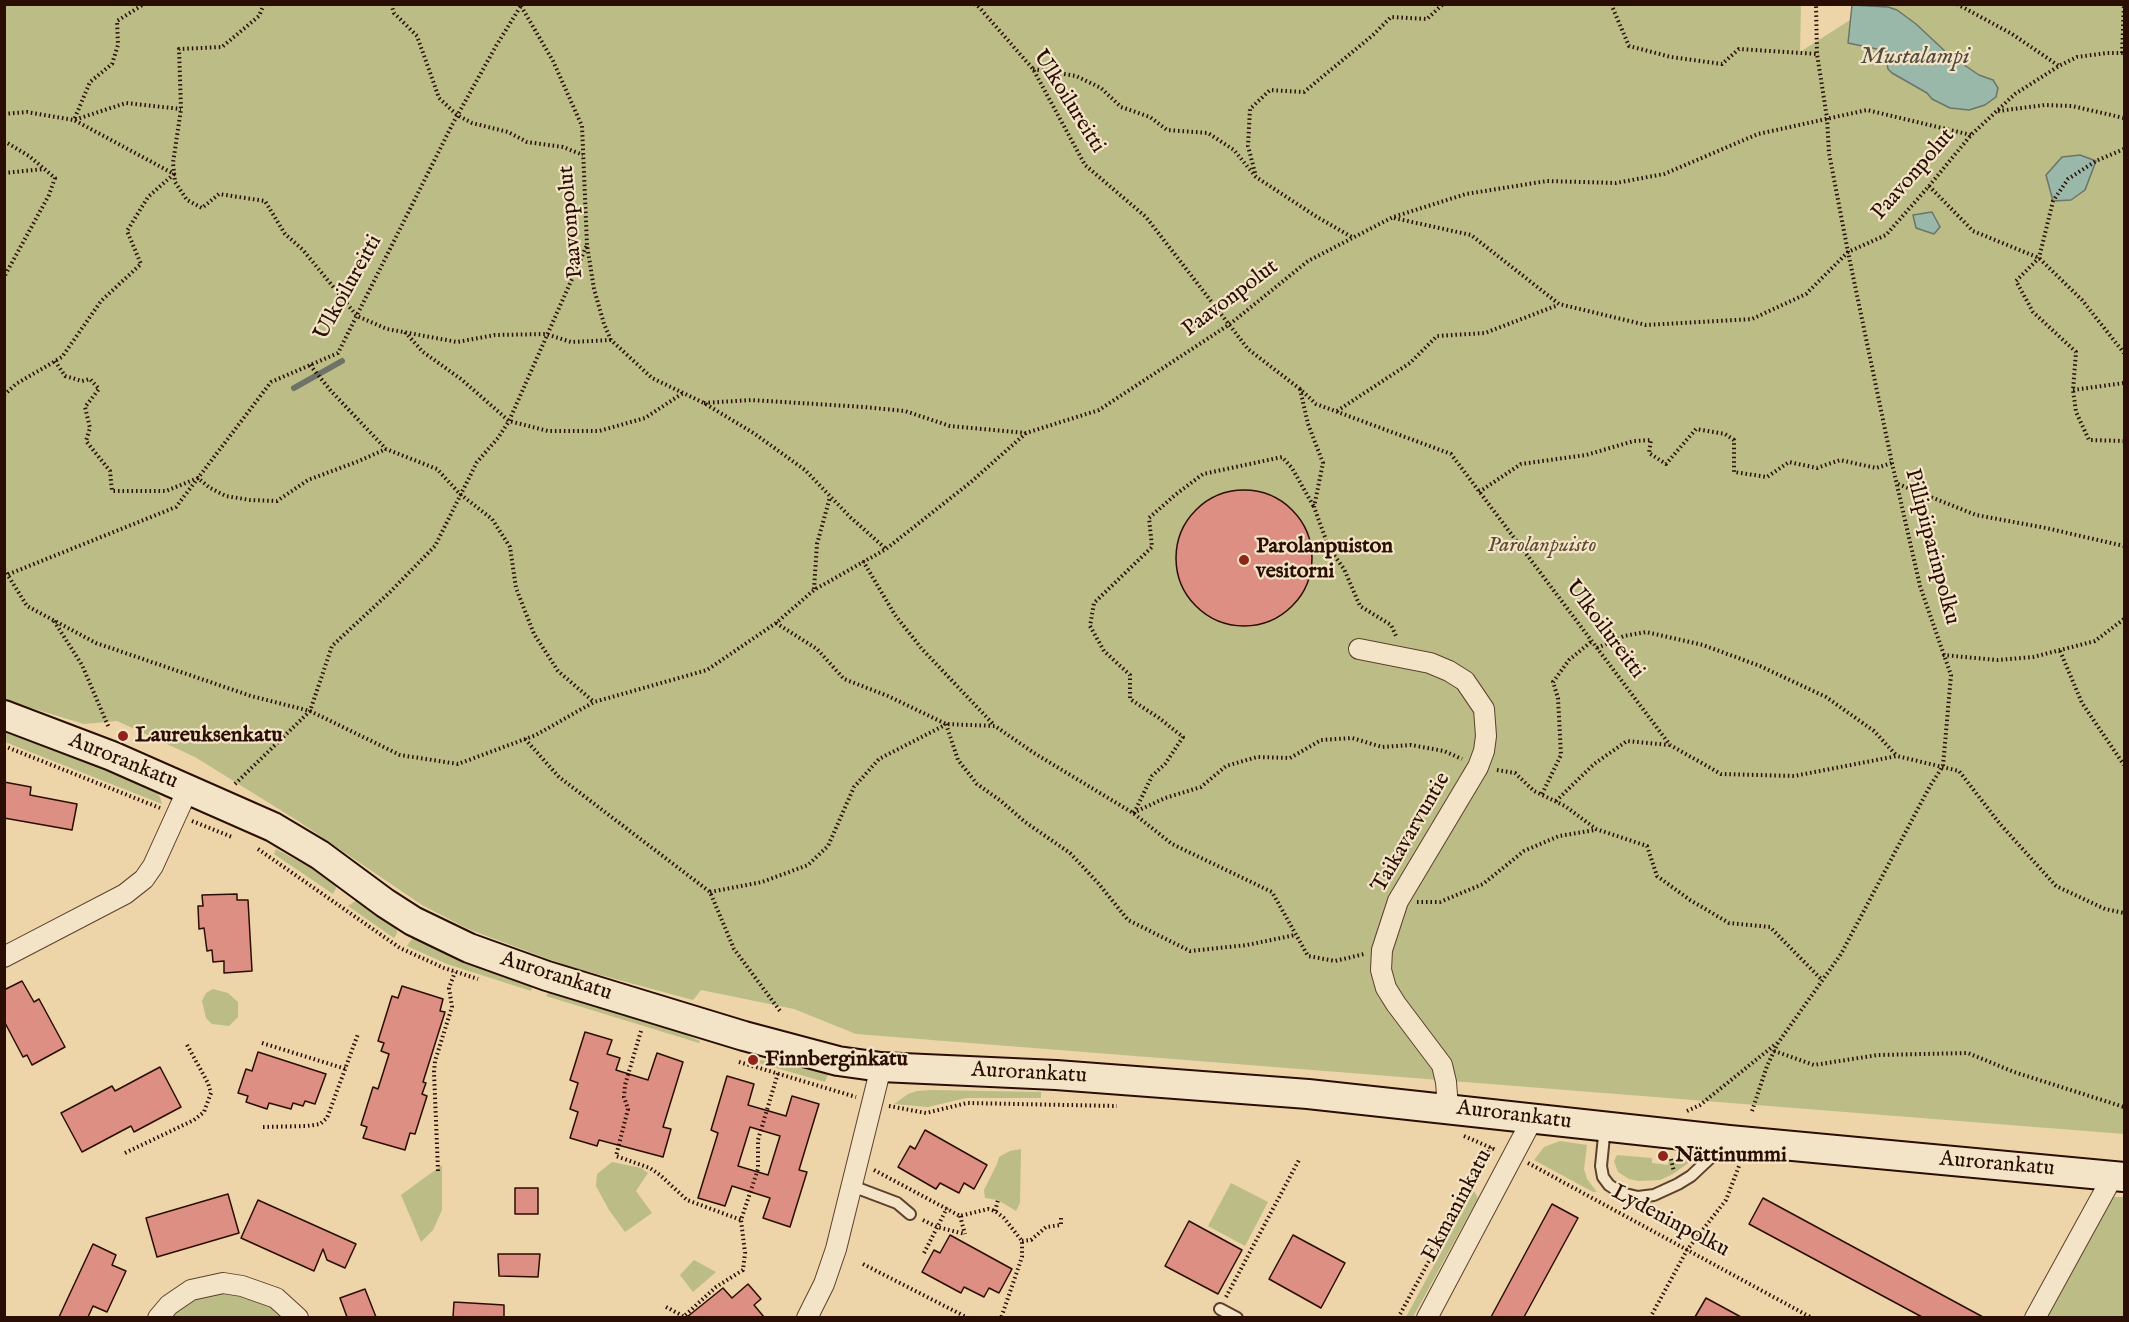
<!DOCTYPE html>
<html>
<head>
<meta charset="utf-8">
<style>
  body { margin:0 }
  #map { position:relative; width:2129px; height:1322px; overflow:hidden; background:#edd5a9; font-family:"IM FELL English",serif }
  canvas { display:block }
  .frame { position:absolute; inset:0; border:6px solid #2b0e03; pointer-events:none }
</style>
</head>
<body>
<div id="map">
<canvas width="2129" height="1322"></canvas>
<div class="frame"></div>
</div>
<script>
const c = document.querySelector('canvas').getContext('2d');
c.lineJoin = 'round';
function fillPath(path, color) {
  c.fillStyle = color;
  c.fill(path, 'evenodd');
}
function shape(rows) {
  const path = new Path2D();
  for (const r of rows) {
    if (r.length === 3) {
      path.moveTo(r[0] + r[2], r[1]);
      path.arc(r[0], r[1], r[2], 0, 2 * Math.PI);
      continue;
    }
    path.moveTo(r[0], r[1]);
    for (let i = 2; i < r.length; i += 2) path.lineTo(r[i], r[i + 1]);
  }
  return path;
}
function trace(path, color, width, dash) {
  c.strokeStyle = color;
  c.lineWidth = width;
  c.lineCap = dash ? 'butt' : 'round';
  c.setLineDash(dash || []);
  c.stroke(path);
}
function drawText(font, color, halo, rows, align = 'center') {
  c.font = font + ' "IM FELL English",serif';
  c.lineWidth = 4.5;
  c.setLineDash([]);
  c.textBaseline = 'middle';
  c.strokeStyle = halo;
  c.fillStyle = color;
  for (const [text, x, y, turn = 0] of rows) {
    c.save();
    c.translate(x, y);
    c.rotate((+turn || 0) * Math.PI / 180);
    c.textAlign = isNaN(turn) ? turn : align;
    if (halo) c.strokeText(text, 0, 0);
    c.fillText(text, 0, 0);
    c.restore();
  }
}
fillPath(shape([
  [4,5,1801,5,1800,52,1850,20,1848,43,1886,51,1889,55,1886,58,1888,69,1892,73,1927,93,1932,99,1958,110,1969,110,1977,108,1998,88,1996,83,1993,80,1978,75,1948,54,1926,34,1888,7,1869,5,2124,5,2124,1134,856,1034,794,1009,701,990,693,1000,567,966,468,929,422,905,298,821,195,757,117,721,84,724,5,700],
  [4,728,138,781,154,789,160,797,162,804,5,742],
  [276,849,335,881,336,888,333,894,274,854],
  [357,900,396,924,397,933,394,938,348,906],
  [414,936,533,985,531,991,447,964,407,946],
  [213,989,228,993,238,1002,238,1017,229,1026,212,1024,206,1018,202,1001,206,993],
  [550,990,651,1019,700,1041,699,1043,546,996],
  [760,1060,815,1070,828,1074,825,1082,759,1063],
  [932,1090,1041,1092,1041,1098,966,1098,928,1107,894,1104,908,1094,917,1091],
  [1560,1141,1587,1145,1584,1169,1587,1179,1597,1192,1593,1192,1534,1160,1544,1147],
  [1021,1149,1020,1203,1016,1211,998,1200,985,1198,984,1190,997,1164,999,1157,1010,1151],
  [1617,1155,1652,1158,1652,1163,1668,1165,1669,1159,1691,1161,1673,1174,1660,1180,1639,1181,1629,1179,1618,1172,1614,1161],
  [612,1162,641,1168,648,1173,636,1191,652,1213,625,1232,609,1210,596,1186,597,1174],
  [442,1165,442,1210,433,1230,421,1242,401,1195],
  [1231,1183,1268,1202,1245,1246,1208,1226],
  [1474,1191,1478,1198,1413,1317,1406,1317],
  [2108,1197,2124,1197,2124,1317,2045,1318],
  [694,1260,716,1272,693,1292,680,1275],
  [214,1292,258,1297,287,1318,168,1318,196,1297]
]), '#bbbc86');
const water = shape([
  [1852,5,1888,7,1897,10,1916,24,1948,54,1979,75,1993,80,1998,88,1996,97,1985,105,1969,110,1950,108,1932,99,1927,93,1892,73,1888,69,1886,58,1889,55,1886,51,1848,43,1852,5],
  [2080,155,2096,161,2085,190,2071,200,2053,201,2046,175,2062,157,2080,155],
  [1932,212,1940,227,1934,234,1916,228,1913,215,1932,212]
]);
fillPath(water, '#99b8aa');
trace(water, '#6d7467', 1.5);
trace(shape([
  [294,388,342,361]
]), '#6d7467', 6);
const building = shape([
  [1244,558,68],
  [4,782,31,787,30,795,77,804,72,830,4,818,4,782],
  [237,894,237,900,248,900,252,971,224,973,224,961,213,962,212,950,207,951,204,928,199,929,198,906,203,906,202,895,237,894],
  [22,981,34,1002,39,999,65,1047,32,1065,27,1055,23,1057,4,1021,4,990,22,981],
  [402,986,443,999,440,1011,445,1012,423,1082,426,1083,422,1094,427,1096,415,1134,410,1133,405,1150,363,1138,367,1127,361,1125,373,1087,378,1089,389,1054,381,1051,384,1043,378,1041,392,996,398,998,402,986],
  [585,1032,612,1040,607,1054,620,1058,616,1070,648,1080,657,1053,683,1062,663,1127,671,1129,663,1157,599,1140,597,1146,570,1138,578,1112,570,1109,578,1083,570,1080,585,1032],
  [258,1052,326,1074,315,1104,305,1101,303,1106,293,1103,291,1109,269,1103,267,1109,246,1102,248,1096,238,1093,246,1069,252,1071,258,1052],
  [160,1067,181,1107,134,1132,131,1126,82,1152,61,1113,112,1086,115,1091,160,1067],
  [727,1076,754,1084,748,1105,786,1116,792,1096,819,1104,799,1170,807,1172,790,1227,763,1218,770,1198,732,1186,725,1206,698,1198,718,1133,711,1130,727,1076],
  [750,1127,780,1136,768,1175,738,1166,750,1127],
  [925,1130,987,1165,974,1189,964,1183,959,1193,940,1183,936,1189,898,1167,910,1146,915,1149,925,1130],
  [515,1188,538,1188,538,1214,515,1214,515,1188],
  [228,1194,239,1233,157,1257,146,1218,228,1194],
  [1763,1198,1983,1317,1922,1317,1749,1224,1763,1198],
  [258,1200,356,1244,345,1268,327,1260,323,1249,314,1271,241,1238,258,1200],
  [1552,1204,1578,1218,1524,1317,1491,1317,1552,1204],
  [1189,1221,1242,1250,1218,1294,1165,1266,1189,1221],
  [950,1235,1012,1269,999,1293,989,1288,984,1297,964,1287,961,1293,922,1272,934,1250,940,1253,950,1235],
  [1293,1235,1345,1263,1321,1308,1269,1279,1293,1235],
  [93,1244,116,1255,112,1265,126,1271,120,1284,107,1312,93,1306,88,1317,59,1317,93,1244],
  [498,1254,540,1254,538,1277,499,1276,498,1254],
  [748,1284,761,1299,754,1305,764,1317,687,1317,723,1288,732,1298,748,1284],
  [365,1289,376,1317,347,1317,340,1298,365,1289],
  [1706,1298,1741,1317,1695,1317,1706,1298],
  [454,1302,504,1305,504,1317,453,1317,454,1302]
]);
fillPath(building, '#dc8f82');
trace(building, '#2b0e03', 1.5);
const lane = shape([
  [1605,1126,1601,1166,1603,1177,1609,1185,1621,1193,1638,1197,1654,1195,1678,1184,1691,1176,1725,1144],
  [852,1186,897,1203,910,1214],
  [1220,1309,1237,1318]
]);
const street = shape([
  [1359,649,1430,663,1449,671,1465,681,1484,709,1486,736,1484,751,1478,767,1398,901,1382,950,1381,970,1386,988,1396,1004,1442,1065,1446,1082,1448,1108],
  [4,957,125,894,144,879,153,866,188,789],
  [158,1318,169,1305,191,1290,223,1283,242,1286,276,1298,298,1318],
  [807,1318,824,1284,836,1249,881,1067],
  [1427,1318,1533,1118],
  [2035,1318,2113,1176]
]);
const secondary = shape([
  [4,715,112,756,273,827,320,855,385,903,413,921,469,948,547,976,744,1036,838,1061,881,1067,1056,1075,1308,1094,1729,1140,2124,1177]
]);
trace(lane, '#5c402c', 14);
trace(street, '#5c402c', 22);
trace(secondary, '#2b0e03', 32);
trace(shape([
  [264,4,259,16,222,47,179,49,181,109,173,163,175,182,187,200,202,208,219,194,265,201,285,234,303,250,357,316,387,329,457,342,495,335,546,334,571,342,611,340],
  [391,4,394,13,417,36,439,98,457,115,472,123,508,132,527,142,563,147,583,155],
  [974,4,978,6,1033,69,1085,165,1146,217,1248,349,1300,389,1316,404,1451,454,1670,745,1721,774,1794,776,1897,756,1959,771,2000,824,2056,886,2105,909,2124,913],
  [1524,4,1526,4],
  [1611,4,1629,46,1671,57,1722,64,1739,49,1817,54],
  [1957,4,2012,34,2059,66],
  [521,6,553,61,582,126,587,245,594,289,604,324,611,340,652,378,704,403,755,434,805,470,850,517,886,549],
  [2122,53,2124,4],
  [1033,69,1076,76,1101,88,1121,107,1150,117,1167,130,1208,133,1234,150,1256,177,1317,217,1352,237],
  [1998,111,2045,105,2072,106,2124,118],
  [4,114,27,112,74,120,126,103,181,109],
  [4,141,29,156,55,178,49,195,4,277],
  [2124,149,2096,161,2068,179,2053,201,2039,258,2016,281,2033,312,2076,352,2073,390,2076,412,2089,440,2124,441],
  [4,173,44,169],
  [1255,173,1248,146,1250,109,1270,90,1304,92,1373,35,1391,17,1427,19,1443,4],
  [1929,186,1973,231,2039,258,2082,300,2124,353],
  [1394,218,1471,235,1559,304,1646,325,1752,319,1806,294,1848,252,1886,235,1929,186,1971,135,2015,94,2059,66,2077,57,2107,53,2124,53],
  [405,332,423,352,461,379,509,421,548,431,599,431,645,418,683,393],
  [55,361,65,376,82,381,90,379,99,389,85,407,90,428,86,441,110,471,112,491,166,491,198,478,210,488,226,496,250,500,277,501,308,480,359,461,386,449],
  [310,365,331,391,386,449,437,469,460,494,492,519,510,547,516,588,534,634,558,671,594,702],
  [1300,389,1308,424,1323,463,1314,507,1329,548,1344,569,1360,606,1391,625,1397,638],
  [2073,390,2124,383],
  [4,395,16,384,62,357,101,301,141,264,127,231,148,197,174,174,74,120,90,82,112,64,118,45,117,21,144,4],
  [704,403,751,400,864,407,905,411,950,426,1026,433,1099,410,1230,324,1308,261,1393,217,1466,194,1547,181,1616,183,1664,174,1758,134,1867,110,1971,135],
  [1337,411,1410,363,1437,336,1485,333,1558,305],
  [1898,484,1976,515,2046,528,2124,546],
  [1479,492,1521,464,1586,455,1634,441,1651,440,1649,453,1666,464,1696,429,1725,434,1734,440,1734,472,1767,477,1789,462,1817,468,1840,460,1876,468,1892,463],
  [863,561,895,615,922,649,994,725],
  [4,569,27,606,96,643,251,696,310,711,400,755,458,764,536,735,594,702,707,670,776,623,814,590,886,549,971,482,1026,433],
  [4,576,176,507,271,382,338,353,452,125,496,46,522,4],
  [814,589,817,544,830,497],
  [54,621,82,665,109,728],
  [776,623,817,649,844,679,888,696,946,724,995,726,1034,753,1133,813,1172,844,1272,892,1308,956,1335,961,1364,954],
  [1597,648,1624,636,1646,632,1703,645,1760,666,1826,697,1874,731,1896,755],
  [2060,651,2082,703,2124,765],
  [1943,655,1997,660,2033,657,2095,641,2124,619],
  [946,724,958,760,977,784,1001,801,1025,822,1070,853,1098,883,1128,920,1190,951,1247,945,1295,935],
  [525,739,559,777,710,892,734,949,780,1011],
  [4,746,160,808],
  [1497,770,1515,773,1534,791,1565,806,1596,829,1647,846,1657,876,1690,900,1729,923,1770,927,1822,980],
  [235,784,310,711,332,646,390,592,435,546,477,462,498,438,509,421,587,245],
  [1542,794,1561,755,1558,698,1553,682,1569,660,1592,641],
  [1556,801,1594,764,1627,741,1669,745],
  [1133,813,1165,798,1201,787,1226,766,1257,757,1290,758,1321,740,1352,738,1382,747,1411,745,1444,751,1462,759],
  [1134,813,1152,776,1165,764,1183,737,1159,718,1130,699,1130,675,1104,651,1090,626,1094,603,1152,547,1149,518,1175,495,1203,474,1282,457,1292,468,1314,507],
  [192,821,232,837],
  [258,849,400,948,444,968,478,979],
  [710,892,762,882,808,865,828,846,854,787,879,759,945,725],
  [1417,902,1440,902,1483,884,1524,851,1559,836,1595,830],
  [641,1031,625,1085,624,1097,628,1109,616,1156,650,1168,660,1175,687,1200,741,1220],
  [262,1043,346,1069],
  [1774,1051,1814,1065,1878,1055,1968,1053,2014,1072,2124,1107],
  [739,1062,856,1097],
  [889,1106,926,1113,967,1103,1117,1106],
  [1687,1111,1700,1105,1777,1043],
  [1752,1111,1767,1066,1778,1043,1841,954,1930,786,1943,766,1951,675,1920,586,1892,463,1848,252,1829,153,1827,118,1817,54,1816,4],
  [263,1127,307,1126,320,1124,327,1118,358,1034],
  [1464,1136,1496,1150],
  [125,1153,194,1120,204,1112,211,1093,208,1083,186,1043],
  [1671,1159,1674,1172],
  [1528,1163,1812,1318],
  [874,1170,960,1216,988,1209,995,1211,1004,1218,1022,1241,1022,1257,1001,1318],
  [438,1171,434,1072,435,1061,452,1007,449,988,455,972],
  [995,1211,998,1200],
  [960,1216,965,1234],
  [923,1220,937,1227,965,1234],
  [1022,1241,1031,1240,1046,1227,1061,1225,1061,1215],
  [924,1253,947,1208],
  [863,1264,968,1318],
  [1226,1297,1300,1158],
  [666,1307,683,1316],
  [682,1318,716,1287,743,1270,745,1253,741,1220,758,1169,758,1140,778,1073],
  [1398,1318,1491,1147],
  [1650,1318,1687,1250,1726,1200,1739,1166]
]), '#2b0e03', 4, [1.5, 3]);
trace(lane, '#f3e4c7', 10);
trace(street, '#f3e4c7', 20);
trace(secondary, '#f3e4c7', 28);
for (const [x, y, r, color] of [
  [1244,560,6,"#8f2418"],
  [123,736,6,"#8f2418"],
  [753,1060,6,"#8f2418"],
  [1663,1156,6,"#8f2418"]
]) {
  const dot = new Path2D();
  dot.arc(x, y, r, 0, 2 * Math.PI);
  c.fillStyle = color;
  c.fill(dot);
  trace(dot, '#f3e4c7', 2);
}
drawText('22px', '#2b0e03', '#f3e4c7', [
  ["Ulkoilureitti",1068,102,58],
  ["Paavonpolut",1914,175,-49],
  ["Paavonpolut",572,222,-95],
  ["Ulkoilureitti",349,288,-61],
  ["Paavonpolut",1231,299,-37],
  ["Pillipiiparinpolku",1931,547,75],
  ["Ulkoilureitti",1604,630,53],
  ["Aurorankatu",123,762,22],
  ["Taikavarvuntie",1412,833,-60],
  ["Aurorankatu",556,977,18],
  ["Aurorankatu",1029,1074,3],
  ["Aurorankatu",1514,1116,7],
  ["Aurorankatu",1997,1165,5],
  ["Ekmaninkatu",1458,1206,-62],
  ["Lydeninpolku",1670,1222,28]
]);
drawText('italic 22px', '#5d4b31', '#f3e4c7', [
  ["Parolanpuisto",1542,546]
]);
drawText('bold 22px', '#2b0e03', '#f3e4c7', [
  ["Parolanpuiston",1256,547],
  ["vesitorni",1256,572],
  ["Laureuksenkatu",135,736],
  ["Finnberginkatu",765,1060],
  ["Nättinummi",1675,1156]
], 'left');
drawText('italic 24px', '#524a3d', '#f3e4c7', [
  ["Mustalampi",1915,58]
]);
</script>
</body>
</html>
